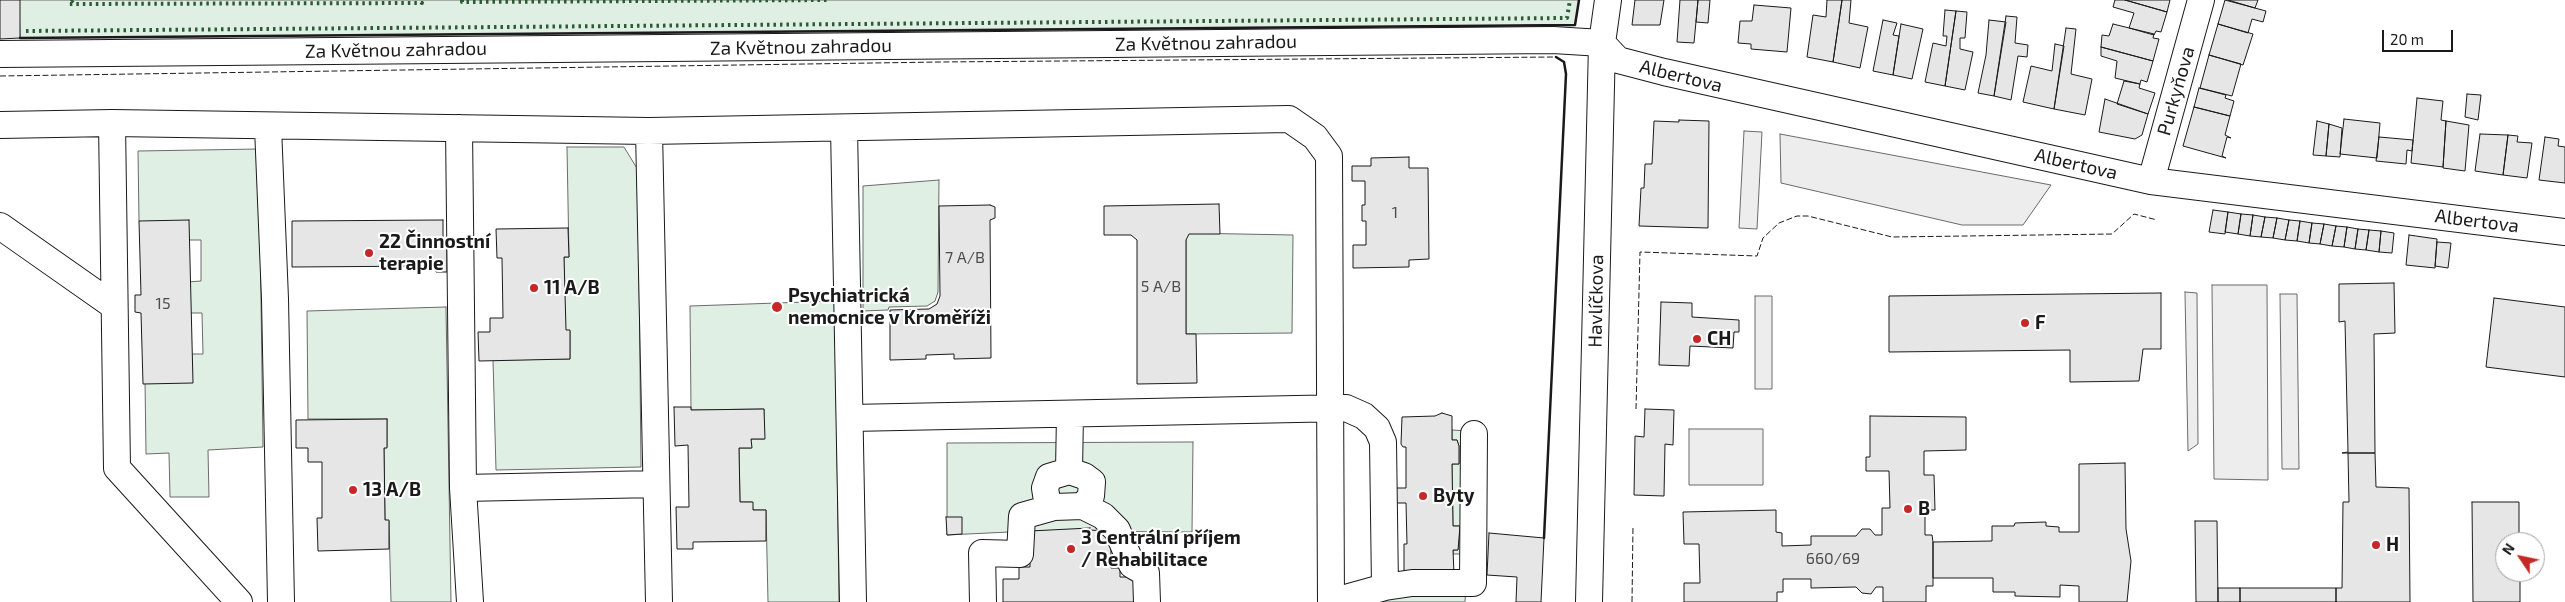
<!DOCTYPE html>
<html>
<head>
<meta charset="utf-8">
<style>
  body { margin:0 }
  #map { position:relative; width:2565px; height:602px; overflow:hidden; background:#fff; font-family:"Exo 2",sans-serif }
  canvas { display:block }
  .north { position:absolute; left:2495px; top:532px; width:50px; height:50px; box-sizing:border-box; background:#fff; border:1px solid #a3a3a3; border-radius:50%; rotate:304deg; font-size:14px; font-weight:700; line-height:20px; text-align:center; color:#1a1a1a }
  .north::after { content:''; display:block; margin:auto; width:18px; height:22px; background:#c62828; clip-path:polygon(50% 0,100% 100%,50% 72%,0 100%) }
  .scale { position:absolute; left:2382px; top:30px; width:71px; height:22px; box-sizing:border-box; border:2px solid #1a1a1a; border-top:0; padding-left:6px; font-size:15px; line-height:18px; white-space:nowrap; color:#1a1a1a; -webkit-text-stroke:4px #fff; paint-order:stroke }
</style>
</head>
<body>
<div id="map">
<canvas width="2565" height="602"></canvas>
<div class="north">N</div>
<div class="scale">20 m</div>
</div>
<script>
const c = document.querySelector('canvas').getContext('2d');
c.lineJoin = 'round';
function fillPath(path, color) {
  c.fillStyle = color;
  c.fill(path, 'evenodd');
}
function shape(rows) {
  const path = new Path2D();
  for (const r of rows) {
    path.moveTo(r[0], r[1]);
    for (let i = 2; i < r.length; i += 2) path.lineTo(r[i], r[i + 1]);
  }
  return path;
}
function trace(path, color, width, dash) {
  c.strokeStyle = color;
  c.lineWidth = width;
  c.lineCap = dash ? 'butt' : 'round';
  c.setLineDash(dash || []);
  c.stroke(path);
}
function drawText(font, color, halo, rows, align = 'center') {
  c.font = font + ' "Exo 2",sans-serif';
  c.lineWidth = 4;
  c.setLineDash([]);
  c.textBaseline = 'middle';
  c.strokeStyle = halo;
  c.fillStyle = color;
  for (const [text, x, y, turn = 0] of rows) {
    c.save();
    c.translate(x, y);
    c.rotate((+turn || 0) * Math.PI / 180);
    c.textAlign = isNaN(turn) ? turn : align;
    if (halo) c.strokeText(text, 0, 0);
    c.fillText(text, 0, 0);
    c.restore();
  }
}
const green = shape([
  [19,0,1579,0,1575,25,20,38,19,0],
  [567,147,624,147,638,170,641,467,496,470,493,360,570,359,570,331,564,331,564,257,569,257,567,147],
  [259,149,263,447,208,450,209,497,170,497,169,453,146,454,145,381,188,354,203,354,202,313,187,313,187,282,201,281,201,240,185,240,139,221,138,151,259,149],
  [939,180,938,292,935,301,927,306,889,307,888,310,863,311,863,186,939,180],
  [1186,233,1293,235,1292,333,1186,334,1186,233],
  [835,301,839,602,768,602,766,510,753,510,752,502,740,502,739,448,751,448,751,439,764,439,764,409,691,410,690,306,835,301],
  [446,307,451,602,391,602,389,521,385,520,384,448,387,447,387,419,308,419,307,311,446,307],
  [1452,430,1468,431,1463,554,1453,554,1453,550,1458,550,1460,526,1453,526,1452,464,1459,464,1459,446,1457,440,1452,440,1452,430],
  [1193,442,1192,532,1030,531,947,535,947,443,1193,442],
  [1466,586,1465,602,1373,602,1466,586]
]);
fillPath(green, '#e0efe3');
trace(green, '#6a6a6a', 1);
const parking = shape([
  [1744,131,1762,132,1757,229,1739,228,1744,131],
  [1780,134,2051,185,2023,225,1962,225,1781,183,1780,134],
  [2212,285,2267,285,2268,480,2214,479,2212,285],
  [2185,292,2197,293,2198,444,2188,451,2185,292],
  [2280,294,2297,294,2299,469,2282,469,2280,294],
  [1755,296,1772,296,1772,389,1755,389,1755,296],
  [1689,429,1763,429,1763,485,1689,485,1689,429]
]);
fillPath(parking, '#ededed');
trace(parking, '#6a6a6a', 1);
const building = shape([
  [0,0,20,0,20,38,0,39,0,0],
  [1635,0,1664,0,1660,25,1632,25,1635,0],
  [1680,0,1698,0,1694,43,1677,42,1680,0],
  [1698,0,1710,0,1708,23,1696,22,1698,0],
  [1827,0,1842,0,1833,62,1807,57,1813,15,1826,17,1827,0],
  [1842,0,1851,0,1849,23,1868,27,1860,68,1833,62,1842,0],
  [2115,0,2125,0,2167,12,2161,32,2156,31,2154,35,2129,28,2134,13,2113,7,2115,0],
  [2125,0,2170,0,2167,12,2125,0],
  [2225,0,2266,11,2263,22,2252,19,2248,33,2218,24,2225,0],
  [2228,0,2258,0,2255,8,2228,0],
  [1754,5,1791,8,1787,52,1751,49,1751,44,1738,43,1740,21,1752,21,1754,5],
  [1945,10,1956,11,1945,86,1925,82,1933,43,1946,46,1947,36,1943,36,1945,10],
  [1956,11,1967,12,1965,38,1960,38,1960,49,1973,52,1965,90,1945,86,1956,11],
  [2006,16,2017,17,2015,43,2028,45,2027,57,2018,56,2011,100,1994,96,2006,16],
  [1883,20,1897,23,1893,35,1899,36,1893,75,1873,71,1883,20],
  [1989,20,2006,22,1994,96,1978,93,1986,55,1989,20],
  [1901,24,1923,29,1912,79,1893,75,1901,24],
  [2113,24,2154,34,2153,38,2159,39,2153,61,2101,47,2102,35,2109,36,2113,24],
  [2218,24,2253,34,2243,65,2209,55,2218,24],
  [2066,28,2076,29,2071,74,2092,79,2085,115,2054,109,2066,28],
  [2055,44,2064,46,2054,109,2023,102,2031,66,2052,71,2055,44],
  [2101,47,2153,61,2147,82,2141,80,2140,84,2115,78,2117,61,2101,56,2101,47],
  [2209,55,2241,64,2232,96,2200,88,2209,55],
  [2124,81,2140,84,2139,88,2155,93,2148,114,2117,104,2124,81],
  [2199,88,2226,95,2225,98,2234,101,2230,116,2194,107,2199,88],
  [2467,94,2481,95,2478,120,2465,117,2467,94],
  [2417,98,2443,101,2441,120,2446,121,2443,167,2411,163,2417,98],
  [2105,99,2148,114,2142,135,2135,139,2099,132,2105,99],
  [2194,107,2230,116,2225,135,2231,138,2227,137,2222,156,2226,158,2183,146,2194,107],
  [2344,119,2380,123,2377,158,2340,154,2344,119],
  [1679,120,1709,121,1708,228,1639,226,1641,188,1644,188,1645,164,1652,164,1654,121,1679,122,1679,120],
  [2317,121,2329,124,2326,156,2313,155,2317,121],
  [2446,121,2469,125,2465,171,2443,168,2446,121],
  [2329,124,2342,128,2340,157,2326,156,2329,124],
  [2480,134,2508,135,2503,175,2475,171,2480,134],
  [2508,135,2518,136,2517,142,2532,143,2527,178,2503,175,2508,135],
  [2379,137,2413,140,2412,151,2407,150,2406,164,2376,161,2379,137],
  [2545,137,2559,139,2558,146,2565,147,2565,183,2539,180,2545,137],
  [1409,157,1409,168,1428,168,1429,259,1409,260,1409,267,1353,268,1353,245,1366,245,1366,221,1362,221,1362,205,1365,205,1365,181,1352,181,1352,166,1371,166,1371,158,1409,157],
  [1219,204,1220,234,1189,234,1186,240,1186,334,1196,334,1197,383,1137,384,1137,240,1131,235,1104,235,1104,206,1219,204],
  [990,205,995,207,995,218,990,220,991,358,954,359,954,354,926,355,926,359,890,360,890,310,929,309,937,304,940,296,939,206,990,205],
  [2213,210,2228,212,2225,234,2209,232,2213,210],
  [2228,212,2241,214,2238,234,2225,232,2228,212],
  [2241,214,2253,215,2250,236,2238,234,2241,214],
  [2253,215,2265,217,2261,237,2250,236,2253,215],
  [2265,217,2277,218,2273,238,2261,237,2265,217],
  [2277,218,2289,220,2285,240,2273,238,2277,218],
  [189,220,193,383,143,384,141,313,135,312,135,295,141,295,139,221,189,220],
  [443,220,443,241,447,241,447,272,436,272,435,266,292,267,292,221,443,220],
  [2289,220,2300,221,2297,241,2285,240,2289,220],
  [2300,221,2312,223,2309,243,2297,241,2300,221],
  [2312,223,2324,224,2320,244,2309,243,2312,223],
  [2324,224,2336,226,2332,246,2320,244,2324,224],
  [2336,226,2347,227,2344,247,2332,246,2336,226],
  [2347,227,2358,229,2355,249,2344,247,2347,227],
  [568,228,569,257,564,257,566,330,570,330,570,359,479,361,478,332,490,332,490,318,503,318,502,258,497,258,496,229,568,228],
  [2358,229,2369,230,2366,250,2355,249,2358,229],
  [2369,230,2381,231,2379,252,2366,250,2369,230],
  [2381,231,2394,233,2392,253,2379,252,2381,231],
  [2409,235,2437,239,2435,268,2406,265,2409,235],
  [2437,242,2451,243,2448,268,2435,266,2437,242],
  [2394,283,2395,333,2374,334,2375,453,2342,453,2348,452,2345,321,2339,322,2339,284,2394,283],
  [2161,293,2161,349,2143,349,2139,381,2070,382,2070,350,1889,352,1889,296,2161,293],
  [2494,298,2565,307,2565,377,2486,367,2494,298],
  [1661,302,1692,303,1692,317,1739,320,1739,332,1734,332,1733,348,1690,346,1689,366,1659,365,1661,302],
  [674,407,691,407,691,410,764,409,765,439,751,439,752,448,739,448,740,502,753,502,753,510,766,510,766,541,693,542,693,549,677,549,676,507,689,507,688,445,675,446,674,407],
  [1645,409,1674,410,1673,445,1665,444,1664,496,1634,495,1635,436,1644,437,1645,409],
  [1442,413,1452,416,1452,440,1457,440,1459,446,1459,464,1452,464,1453,526,1460,526,1458,550,1453,550,1454,574,1404,574,1404,544,1407,544,1406,503,1395,503,1394,488,1406,488,1406,447,1403,447,1401,444,1402,417,1435,416,1442,413],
  [1870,416,1966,417,1966,450,1924,451,1924,475,1934,475,1935,510,1925,510,1925,535,1932,535,1933,542,1933,586,1926,586,1926,602,1883,602,1883,587,1876,587,1871,594,1862,593,1856,587,1811,588,1811,579,1783,579,1783,592,1777,592,1777,602,1684,602,1684,583,1700,583,1699,544,1684,544,1683,512,1776,510,1776,532,1782,533,1782,546,1811,545,1811,536,1856,536,1862,529,1870,529,1875,535,1882,535,1882,508,1890,508,1889,471,1866,471,1866,457,1870,457,1870,416],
  [387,419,387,448,384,448,385,520,389,520,389,549,318,551,317,518,322,518,322,462,308,462,308,448,296,448,296,420,387,419],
  [2348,453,2375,453,2376,487,2409,488,2410,602,2336,602,2336,588,2342,588,2343,502,2349,502,2348,453],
  [2125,463,2126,529,2131,561,2127,602,2079,602,2079,586,2060,585,2060,597,2015,596,2015,592,1993,592,1993,578,1933,578,1933,542,1992,541,1992,526,2014,526,2015,523,2046,522,2046,526,2059,527,2059,532,2079,532,2079,464,2125,463],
  [2472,502,2519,502,2519,542,2505,542,2505,572,2520,572,2520,602,2473,602,2472,502],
  [946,517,962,517,962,534,947,535,946,517],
  [2195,521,2217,521,2218,602,2196,602,2195,521],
  [1090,528,1089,530,1111,531,1111,568,1120,568,1120,577,1139,577,1139,602,1003,602,1003,579,1019,579,1019,567,1030,567,1030,531,1090,528],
  [1489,533,1544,538,1541,602,1516,602,1517,577,1487,575,1489,533],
  [2218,588,2240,588,2240,602,2218,602,2218,588],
  [2240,588,2336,588,2336,602,2240,602,2240,588]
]);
fillPath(building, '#e6e6e6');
trace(building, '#1a1a1a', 1);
const minor = shape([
  [1602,43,1618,60,1664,72,2151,181,2565,232],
  [0,54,1553,40,1602,43],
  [112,123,649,131,1289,119,1315,137,1329,156,1331,602],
  [0,125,112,123,117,468,239,602],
  [268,127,275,299,281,602],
  [459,128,463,488,470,602],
  [844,128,853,602],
  [649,131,659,602],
  [2151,181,2201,0],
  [0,226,114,306],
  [850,418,1346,408,1364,416,1377,428,1383,442,1385,587,1331,602],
  [1069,471,1084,476,1092,482,1091,496,1083,506,1054,507,1047,501,1045,488,1049,477,1069,471,1070,414],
  [463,488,656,484],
  [1083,506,1103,516,1117,530,1132,565,1146,573,1147,602],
  [1385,587,1412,583,1473,583,1474,434],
  [983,602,982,553,1020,554,1022,516,1054,507],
  [1589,602,1602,43,1608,0]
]);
trace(minor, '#1a1a1a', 28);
trace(minor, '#fff', 26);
trace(shape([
  [73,0,69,4,422,3,419,0],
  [462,0,462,2,830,0],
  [26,31,1567,18,1570,0]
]), '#2b5a34', 4, [2.5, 4]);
trace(shape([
  [0,76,940,62,1556,57],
  [1636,409,1640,252,1757,256,1763,238,1779,223,1797,216,1808,216,1892,237,2112,234,2134,214,2157,220],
  [1632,602,1633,526]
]), '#1a1a1a', 1, [6, 2.5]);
trace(shape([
  [20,38,1575,25,1579,0],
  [1544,538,1566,74,1564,62,1556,57]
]), '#1a1a1a', 2.5);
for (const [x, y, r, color] of [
  [369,253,5,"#c62828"],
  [534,288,5,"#c62828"],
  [777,307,6,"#c62828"],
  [2025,323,5,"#c62828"],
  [1697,339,5,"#c62828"],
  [353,490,5,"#c62828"],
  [1423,496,5,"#c62828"],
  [1908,509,5,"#c62828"],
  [2376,545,5,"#c62828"],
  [1071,549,5,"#c62828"]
]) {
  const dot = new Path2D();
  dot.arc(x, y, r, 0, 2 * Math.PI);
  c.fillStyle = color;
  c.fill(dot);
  trace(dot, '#fff', 2);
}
drawText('16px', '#4d4d4d', null, [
  ["1",1395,213],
  ["7 A/B",965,258],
  ["5 A/B",1161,287],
  ["15",163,304],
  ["660/69",1833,559]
]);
drawText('19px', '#1a1a1a', '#fff', [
  ["Za Květnou zahradou",1206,43,-1],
  ["Za Květnou zahradou",801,47,-1],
  ["Za Květnou zahradou",396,50,-1],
  ["Albertova",1681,76,14],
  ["Purkyňova",2176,91,-74],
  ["Albertova",2076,164,13],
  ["Albertova",2477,221,7],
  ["Havlíčkova",1596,301,-89]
]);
drawText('bold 19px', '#1a1a1a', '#fff', [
  ["22 Činnostní",379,242],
  ["terapie",379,264],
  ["11 A/B",544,288],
  ["Psychiatrická",788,296],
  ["nemocnice v Kroměříži",788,318],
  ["F",2035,323],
  ["CH",1707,339],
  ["13 A/B",363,490],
  ["Byty",1433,496],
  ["B",1918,509],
  ["3 Centrální příjem",1081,538],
  ["/ Rehabilitace",1081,560],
  ["H",2386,545]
], 'left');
</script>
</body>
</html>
